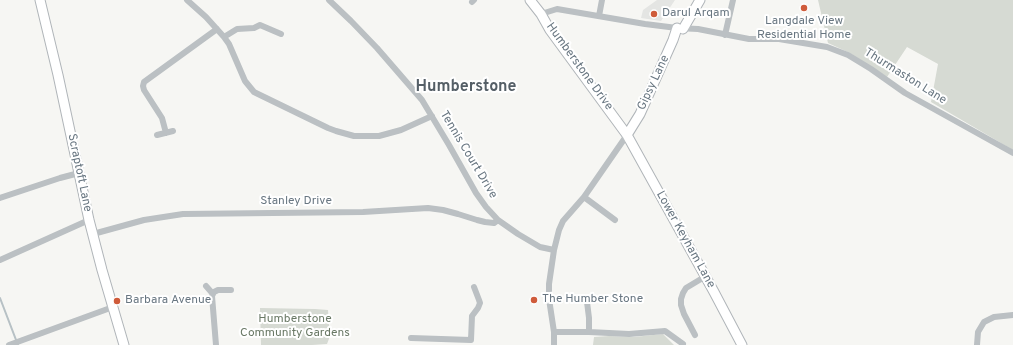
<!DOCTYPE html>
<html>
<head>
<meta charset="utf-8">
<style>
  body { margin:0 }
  canvas { display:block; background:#f6f6f3 }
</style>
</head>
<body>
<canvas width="1013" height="345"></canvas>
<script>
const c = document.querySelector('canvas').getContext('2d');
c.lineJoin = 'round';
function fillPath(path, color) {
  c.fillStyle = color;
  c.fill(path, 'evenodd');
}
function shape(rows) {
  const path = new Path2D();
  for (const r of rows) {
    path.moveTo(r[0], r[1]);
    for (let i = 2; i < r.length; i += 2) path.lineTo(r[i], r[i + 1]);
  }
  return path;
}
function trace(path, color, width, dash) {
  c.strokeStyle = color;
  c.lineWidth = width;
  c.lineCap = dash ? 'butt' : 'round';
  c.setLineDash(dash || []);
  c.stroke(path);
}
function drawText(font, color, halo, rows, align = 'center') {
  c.font = font + ' Overpass,sans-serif';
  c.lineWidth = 4;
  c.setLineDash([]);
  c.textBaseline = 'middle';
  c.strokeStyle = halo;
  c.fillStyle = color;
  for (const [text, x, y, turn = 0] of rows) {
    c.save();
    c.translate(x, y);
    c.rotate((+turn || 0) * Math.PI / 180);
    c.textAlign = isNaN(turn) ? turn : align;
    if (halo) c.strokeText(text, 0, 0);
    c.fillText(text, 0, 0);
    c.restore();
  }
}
fillPath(shape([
  [657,0,675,0,661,21,641,18,643,10]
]), '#e4e5e3');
fillPath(shape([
  [818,0,1013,0,1013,150,931,102,938,64,907,47,887,77,850,53,828,43],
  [260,308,315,309,328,310,329,325,330,336,327,344,312,345,261,345],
  [663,334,674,345,593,345,594,337,609,336,634,337]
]), '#d6dad3');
trace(shape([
  [0,298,18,345]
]), '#b7c1c5', 2);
const secondary = shape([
  [40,0,58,75,89,220,102,270,124,345],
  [530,0,541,14,550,30,627,135,714,292,742,345],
  [683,29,700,0],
  [627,135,640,114,673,40,677,28]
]);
trace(secondary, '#b0b5b9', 11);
trace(shape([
  [187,0,206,17,224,37,229,44,245,81,254,92,258,94,328,128,336,131,354,136,379,136,401,130,432,116],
  [329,0,351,21,377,48,422,100,449,145,476,193,486,207,498,220,518,234,540,247,554,250],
  [472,2,474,0],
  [541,14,557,9,645,24,677,28,698,29,749,39,779,39,827,47,848,55,871,69,905,93,1013,153],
  [599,16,602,0],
  [725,35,733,0],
  [224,37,237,29,254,28,260,25,281,34],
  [166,133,162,118,144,90,143,86,144,82,217,29],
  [157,135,173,131],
  [584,197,615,220],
  [0,198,60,178,79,173],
  [93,234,144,220,183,214,363,212,428,208,443,210,458,214,477,220,485,222,494,223,498,220],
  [0,260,89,220],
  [206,286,213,294],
  [587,302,589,318,589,332],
  [554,332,589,332,629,334,665,331,683,344],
  [695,335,684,314,681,305,681,299,683,293,686,288,706,276],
  [411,338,471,340,472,316,478,308,480,303,479,300,474,287],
  [9,345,113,307],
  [216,345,212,296,214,292,218,290,231,290],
  [554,345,554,332,549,299,549,284,554,250,559,230,563,221,584,197,627,135],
  [977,345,978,332,984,322,994,317,1013,315]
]), '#bbc0c3', 6);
trace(secondary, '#fff', 9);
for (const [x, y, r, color] of [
  [804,8,4,"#cf5b3a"],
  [654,14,4,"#cf5b3a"],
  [534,300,4,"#cf5b3a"],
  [117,301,4,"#cf5b3a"]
]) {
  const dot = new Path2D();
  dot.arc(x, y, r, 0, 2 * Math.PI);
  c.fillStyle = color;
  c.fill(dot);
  trace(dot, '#fff', 1.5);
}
drawText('12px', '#687681', '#fff', [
  ["Darul Arqam",662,14],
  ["Langdale View",804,22,"center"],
  ["Residential Home",804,36,"center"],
  ["The Humber Stone",542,300],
  ["Barbara Avenue",125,301]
], 'left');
drawText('12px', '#687681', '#fff', [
  ["Humberstone Drive",579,67,54],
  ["Thurmaston Lane",905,77,32],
  ["Gipsy Lane",654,83,-65],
  ["Tennis Court Drive",468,155,59],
  ["Scraptoft Lane",79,173,78],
  ["Stanley Drive",296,202],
  ["Lower Keyham Lane",685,240,61]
]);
drawText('12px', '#6a7966', '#fff', [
  ["Humberstone",295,320],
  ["Community Gardens",295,334]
]);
drawText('bold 16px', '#555f67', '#fff', [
  ["Humberstone",466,88]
]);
</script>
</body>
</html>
